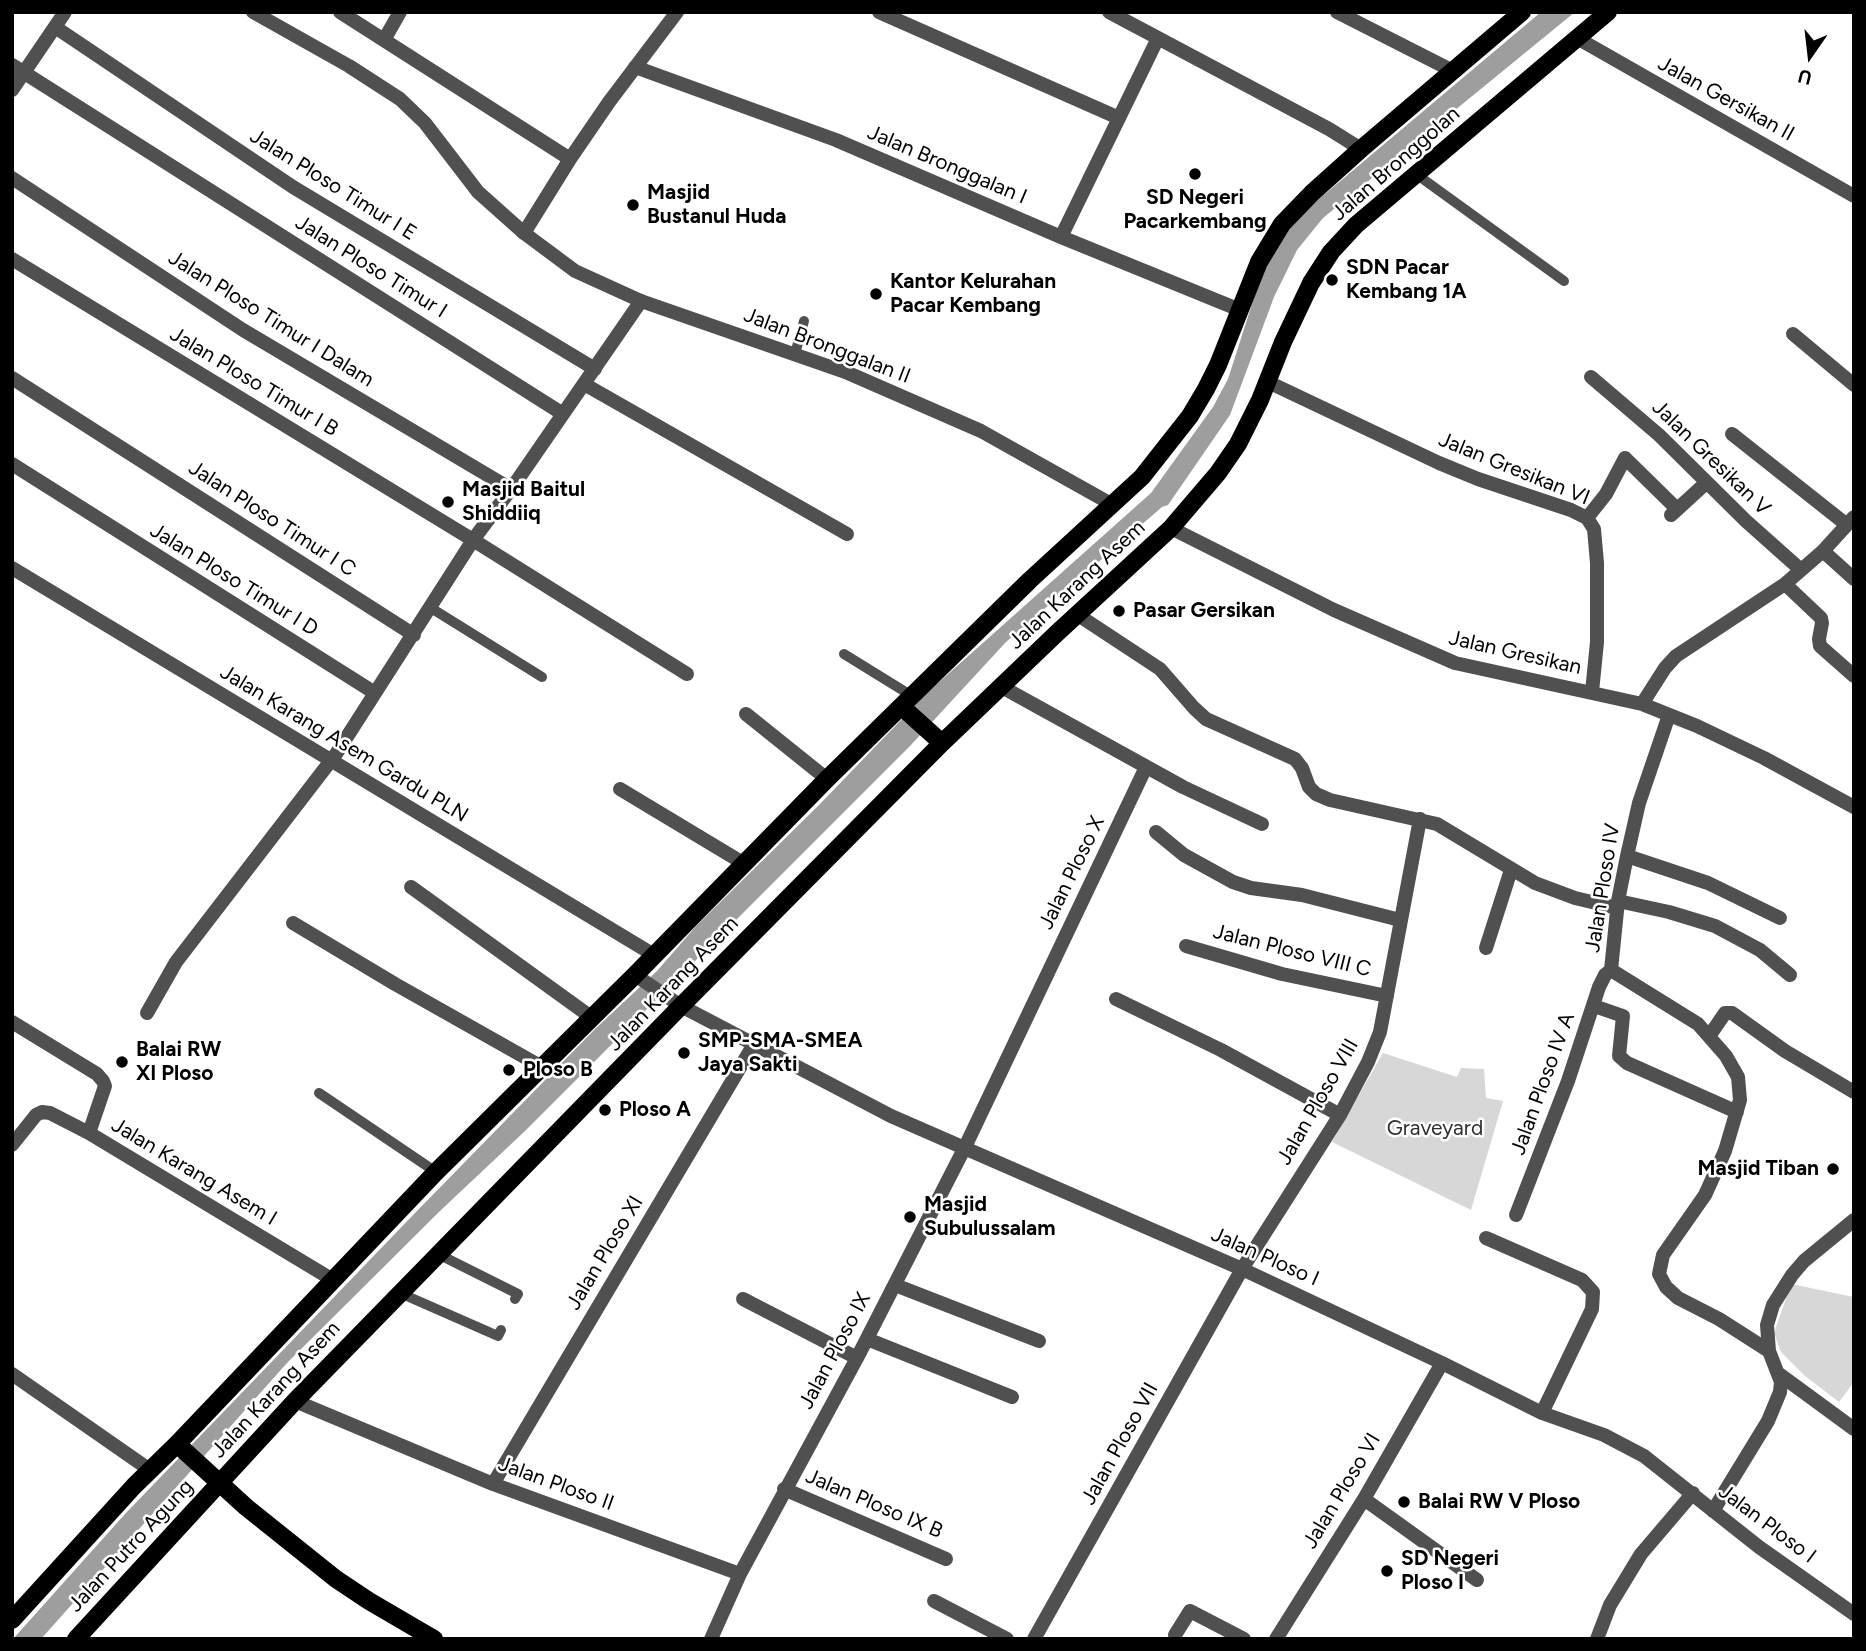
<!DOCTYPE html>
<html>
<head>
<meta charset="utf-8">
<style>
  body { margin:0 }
  #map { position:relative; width:1866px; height:1651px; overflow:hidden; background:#fff; font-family:Figtree,sans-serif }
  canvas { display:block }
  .frame { position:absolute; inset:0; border:14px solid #000; pointer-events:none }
  .north { position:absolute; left:1775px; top:21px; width:70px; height:70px; -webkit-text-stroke:5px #fff; paint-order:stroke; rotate:194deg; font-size:19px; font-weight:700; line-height:28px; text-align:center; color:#000 }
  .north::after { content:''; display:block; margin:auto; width:24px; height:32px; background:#000; clip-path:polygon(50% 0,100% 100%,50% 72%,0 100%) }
</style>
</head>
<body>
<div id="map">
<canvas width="1866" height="1651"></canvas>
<div class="frame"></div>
<div class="north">U</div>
</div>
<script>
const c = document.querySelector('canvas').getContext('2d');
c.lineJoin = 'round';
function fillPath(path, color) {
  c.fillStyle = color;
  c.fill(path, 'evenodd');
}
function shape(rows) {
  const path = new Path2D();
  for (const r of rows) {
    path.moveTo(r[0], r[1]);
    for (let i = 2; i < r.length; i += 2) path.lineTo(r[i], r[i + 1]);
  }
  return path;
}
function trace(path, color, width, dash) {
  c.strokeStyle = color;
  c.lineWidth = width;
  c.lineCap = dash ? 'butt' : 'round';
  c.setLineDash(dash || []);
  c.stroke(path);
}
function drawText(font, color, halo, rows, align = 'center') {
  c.font = font + ' Figtree,sans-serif';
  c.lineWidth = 5;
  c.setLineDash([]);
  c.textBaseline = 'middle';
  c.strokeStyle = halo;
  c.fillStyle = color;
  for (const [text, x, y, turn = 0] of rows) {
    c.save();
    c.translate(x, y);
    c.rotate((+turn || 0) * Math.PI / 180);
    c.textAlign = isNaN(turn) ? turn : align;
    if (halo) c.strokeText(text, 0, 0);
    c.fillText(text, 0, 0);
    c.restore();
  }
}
fillPath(shape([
  [1383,1053,1457,1077,1461,1068,1484,1069,1486,1098,1503,1101,1471,1210,1332,1142],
  [1791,1284,1854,1297,1854,1382,1839,1402,1805,1376,1781,1352,1774,1333]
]), '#d7d7d7');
fillPath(shape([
  [1541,12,1575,12,1323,218,1297,250,1274,297,1230,415,1168,505,1162,507,1006,642,910,746,525,1131,441,1210,287,1363,41,1639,13,1639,125,1514,415,1213,595,1029,657,971,697,925,819,805,929,691,1151,493,1213,407,1228,379,1253,301,1268,263,1283,235,1300,215]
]), '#9e9e9e');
trace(shape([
  [1416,174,1564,281],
  [795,354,804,321],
  [431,608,542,677],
  [844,654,912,696],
  [319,1093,436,1172],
  [438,1254,518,1294,515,1299],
  [400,1293,498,1336,501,1330]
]), '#505050', 10);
trace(shape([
  [340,12,570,159],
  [879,12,1119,118],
  [1109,12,1329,129,1361,149],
  [1337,12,1451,70],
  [55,27,293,187,595,369],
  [1577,38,1854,196],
  [384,40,400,12],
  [12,65,563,414],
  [635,67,836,140,1061,237,1240,310],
  [12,90,65,12],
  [12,178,243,330,511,489],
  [524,233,570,159,609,102,677,12],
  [1061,237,1158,38],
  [12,259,473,540,687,674],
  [1793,334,1854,385],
  [1591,377,1659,435,1746,521,1801,570],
  [12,378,414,635],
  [1268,382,1439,463,1478,479,1571,510,1587,518,1594,529,1597,563,1597,642,1592,692],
  [584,384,847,534],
  [1732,434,1847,525],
  [12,464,375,693],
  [1671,515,1706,483],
  [1587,518,1606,494,1625,458,1677,509],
  [1171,528,1334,610,1455,663,1642,704,1697,726,1764,758,1854,807],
  [1823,551,1854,579],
  [12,568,654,955],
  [1785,584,1821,618,1822,623,1819,639,1820,646,1854,676],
  [1078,615,1160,669,1194,708,1206,719,1295,759,1302,768,1309,787,1316,794,1330,800,1437,824,1535,883,1575,898,1617,908],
  [1002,687,1183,787,1262,824],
  [1642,704,1665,668,1676,656,1785,584,1823,551,1854,517],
  [746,714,827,779],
  [1669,715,1639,803,1627,856,1618,901,1611,970,1698,1024,1726,1056,1738,1077,1740,1100,1725,1151,1705,1195,1663,1255,1659,1274,1666,1287,1678,1298,1719,1319,1769,1351],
  [620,789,743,863],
  [1156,832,1184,855,1233,882,1251,888,1302,895,1400,920],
  [1627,856,1708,883,1780,918],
  [411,887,591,1017],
  [1618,901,1669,912,1715,926,1760,950,1790,975],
  [293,923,395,984,542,1067],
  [1186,946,1282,974,1387,996],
  [1486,948,1511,870],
  [635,975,681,1006,891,1116,1242,1269,1442,1363,1542,1413,1604,1435,1644,1456,1759,1547,1854,1614],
  [1116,999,1221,1050,1340,1115],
  [1594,1006,1623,1016,1619,1056,1627,1063,1737,1112],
  [147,1013,176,962,336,754,473,540,514,485,641,301],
  [12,1022,97,1074,103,1081,105,1086,89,1133,333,1280],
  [1710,1035,1725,1013,1732,1013,1785,1051,1854,1092],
  [12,1145,36,1115,42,1112,50,1113,89,1133],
  [1516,1215,1568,1081,1599,987,1605,975,1611,970],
  [1486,1238,1582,1280,1593,1292,1592,1309,1542,1413],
  [895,1285,1039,1341],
  [743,1299,857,1358],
  [867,1339,1012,1397],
  [12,1374,150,1470],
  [1779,1374,1854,1429],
  [295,1401,493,1484,740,1574],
  [493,1484,754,1044],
  [784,1489,946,1559],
  [1364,1499,1477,1580],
  [1713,1511,1768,1421,1780,1392,1781,1382,1769,1351,1767,1325,1773,1305,1792,1275,1804,1261,1854,1220],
  [934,1601,1007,1639],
  [1175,1635,1190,1611,1244,1639],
  [711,1639,740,1574,857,1358,965,1147,1146,767],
  [1034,1639,1242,1269,1340,1115,1368,1062,1380,1032,1420,819],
  [1276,1639,1364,1499,1442,1363],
  [1597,1639,1610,1605,1641,1554,1693,1493]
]), '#505050', 14);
trace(shape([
  [253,12,349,66,400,99,425,123,478,192,524,233,575,271,641,301,848,373,981,431,1113,505]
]), '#505050', 14);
trace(shape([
  [902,707,942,743],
  [177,1444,246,1507,336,1579,369,1601,434,1639],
  [12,1620,134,1486,177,1444,436,1172,635,975,827,779,1030,580,1142,477,1190,416,1206,389,1218,365,1259,262,1282,224,1312,193,1361,149,1522,12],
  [76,1639,295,1401,681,1006,942,743,1057,633,1171,528,1218,473,1238,444,1260,400,1283,342,1311,283,1331,252,1356,225,1608,12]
]), '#000', 18);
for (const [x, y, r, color] of [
  [1195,174,7,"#000"],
  [633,205,7,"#000"],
  [1332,280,7,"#000"],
  [876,294,7,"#000"],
  [448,502,7,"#000"],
  [1119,611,7,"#000"],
  [684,1053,7,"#000"],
  [122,1062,7,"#000"],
  [509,1070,7,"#000"],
  [605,1110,7,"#000"],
  [1833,1169,7,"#000"],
  [910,1217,7,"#000"],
  [1404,1502,7,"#000"],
  [1387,1571,7,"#000"]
]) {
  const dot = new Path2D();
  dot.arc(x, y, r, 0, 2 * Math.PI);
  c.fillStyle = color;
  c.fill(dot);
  trace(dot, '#fff', 2.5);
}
drawText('21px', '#000', '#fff', [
  ["Jalan Gersikan II",1726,99,29],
  ["Jalan Bronggolan",1396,164,-41],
  ["Jalan Bronggalan I",947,165,23],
  ["Jalan Ploso Timur I E",333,185,32],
  ["Jalan Ploso Timur I",371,267,32],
  ["Jalan Ploso Timur I Dalam",271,319,32],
  ["Jalan Bronggalan II",827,346,21],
  ["Jalan Ploso Timur I B",254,382,31],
  ["Jalan Gresikan V",1711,458,44],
  ["Jalan Gresikan VI",1514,469,22],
  ["Jalan Ploso Timur I C",272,519,33],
  ["Jalan Ploso Timur I D",234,580,32],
  ["Jalan Karang Asem",1077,585,-43],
  ["Jalan Gresikan",1515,653,13],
  ["Jalan Karang Asem Gardu PLN",344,744,31],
  ["Jalan Ploso X",1072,873,-64],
  ["Jalan Ploso IV",1603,888,-81],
  ["Jalan Ploso VIII C",1292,951,14],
  ["Jalan Karang Asem",673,984,-46],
  ["Jalan Ploso IV A",1543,1084,-70],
  ["Jalan Ploso VIII",1318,1102,-60],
  ["Jalan Karang Asem I",194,1172,31],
  ["Jalan Ploso XI",605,1253,-59],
  ["Jalan Ploso I",1265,1257,24],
  ["Jalan Ploso IX",835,1351,-62],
  ["Jalan Karang Asem",276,1390,-47],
  ["Jalan Ploso VII",1120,1444,-61],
  ["Jalan Ploso II",556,1484,20],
  ["Jalan Ploso VI",1342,1491,-59],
  ["Jalan Ploso IX B",874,1504,23],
  ["Jalan Ploso I",1767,1524,37],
  ["Jalan Putro Agung",131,1546,-47]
]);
drawText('bold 21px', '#000', '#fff', [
  ["Masjid",647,193],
  ["Bustanul Huda",647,217],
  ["SD Negeri",1195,198,"center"],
  ["Pacarkembang",1195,222,"center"],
  ["SDN Pacar",1346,268],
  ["Kembang 1A",1346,292],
  ["Kantor Kelurahan",890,282],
  ["Pacar Kembang",890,306],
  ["Masjid Baitul",462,490],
  ["Shiddiiq",462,514],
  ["Pasar Gersikan",1133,611],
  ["SMP-SMA-SMEA",698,1041],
  ["Jaya Sakti",698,1065],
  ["Balai RW",136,1050],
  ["XI Ploso",136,1074],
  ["Ploso B",523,1070],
  ["Ploso A",619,1110],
  ["Masjid Tiban",1819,1169,"right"],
  ["Masjid",924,1205],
  ["Subulussalam",924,1229],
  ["Balai RW V Ploso",1418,1502],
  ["SD Negeri",1401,1559],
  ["Ploso I",1401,1583]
], 'left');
drawText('21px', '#2e2e2e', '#fff', [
  ["Graveyard",1435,1129]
]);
</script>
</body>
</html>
